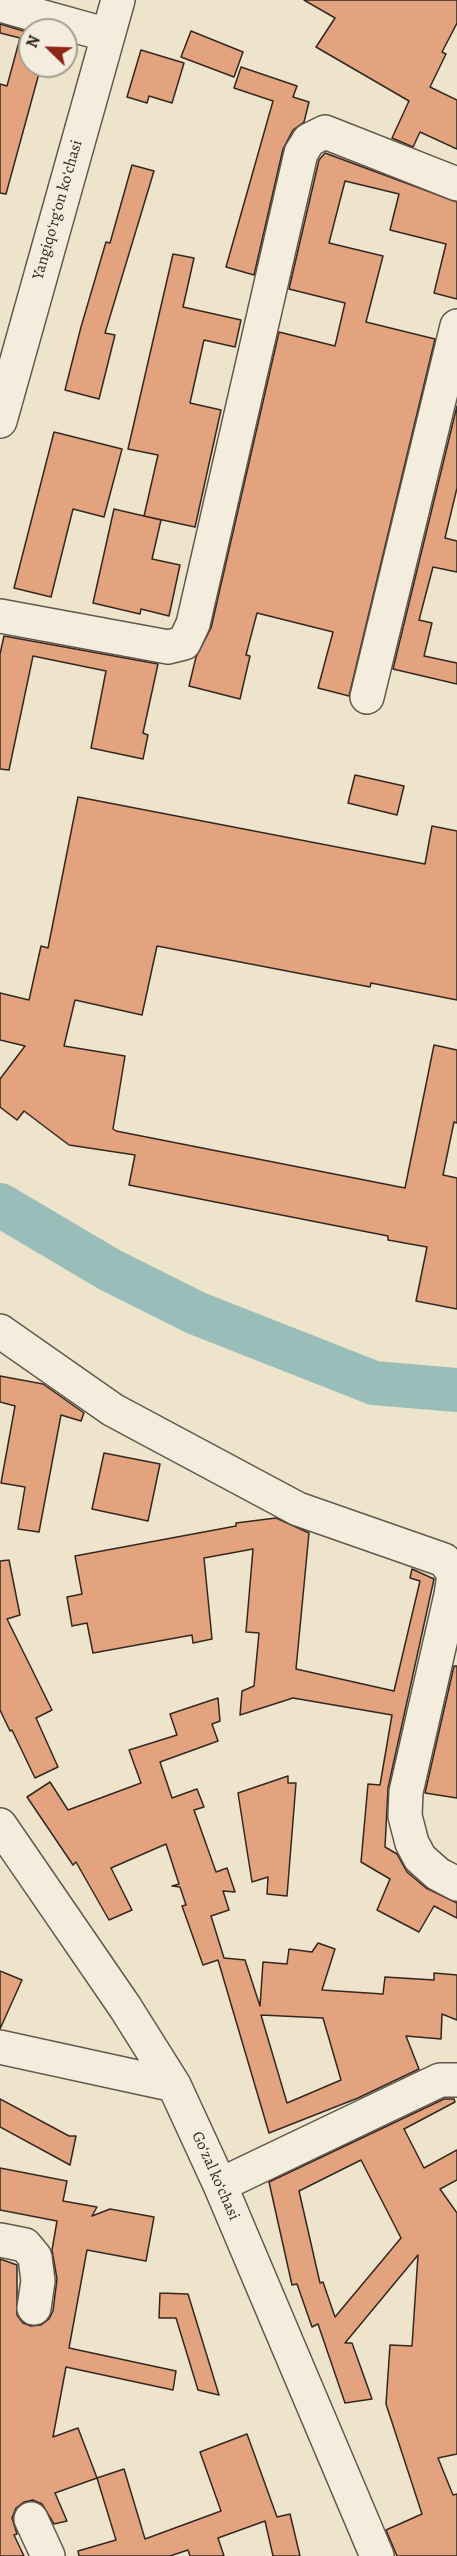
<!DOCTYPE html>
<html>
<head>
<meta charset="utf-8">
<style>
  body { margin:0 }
  #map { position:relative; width:457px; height:2556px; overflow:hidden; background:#eee4cb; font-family:Alegreya,serif }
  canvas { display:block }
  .north { position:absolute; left:18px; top:18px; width:60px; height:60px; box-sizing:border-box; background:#f4eddd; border:2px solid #a79e92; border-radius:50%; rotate:293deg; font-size:16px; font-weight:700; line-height:24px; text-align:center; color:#332821 }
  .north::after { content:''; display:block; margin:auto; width:21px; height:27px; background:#8f2418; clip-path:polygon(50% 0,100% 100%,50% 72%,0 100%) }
</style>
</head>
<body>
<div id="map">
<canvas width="457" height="2556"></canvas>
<div class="north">N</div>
</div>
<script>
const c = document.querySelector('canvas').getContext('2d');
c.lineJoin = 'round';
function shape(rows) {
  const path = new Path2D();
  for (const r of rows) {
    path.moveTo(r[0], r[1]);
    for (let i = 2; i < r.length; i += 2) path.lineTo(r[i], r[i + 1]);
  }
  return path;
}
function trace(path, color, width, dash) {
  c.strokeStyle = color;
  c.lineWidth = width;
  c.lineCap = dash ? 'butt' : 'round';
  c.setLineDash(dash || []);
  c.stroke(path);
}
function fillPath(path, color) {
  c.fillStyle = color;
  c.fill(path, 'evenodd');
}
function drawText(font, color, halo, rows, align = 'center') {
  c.font = font + ' Alegreya,serif';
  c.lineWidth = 6;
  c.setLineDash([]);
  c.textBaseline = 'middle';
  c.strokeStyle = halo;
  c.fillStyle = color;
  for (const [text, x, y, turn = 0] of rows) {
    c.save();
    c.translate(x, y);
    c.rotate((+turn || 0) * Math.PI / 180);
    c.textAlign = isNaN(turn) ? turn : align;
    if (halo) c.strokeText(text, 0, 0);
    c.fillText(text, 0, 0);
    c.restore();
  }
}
trace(shape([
  [0,1205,110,1270,196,1313,374,1383,457,1390]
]), '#99beba', 44);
const building = shape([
  [304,0,457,0,457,23,442,52,446,54,430,87,457,100,457,149,420,132,413,147,392,138,409,101,316,47,335,18,304,0],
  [0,24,30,33,30,66,41,66,6,194,0,193,0,84,7,86,20,38,0,33,0,24],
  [191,31,243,52,234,77,181,57,191,31],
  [141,50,184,63,172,103,149,96,147,103,127,97,141,50],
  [241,67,297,86,293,97,309,102,304,122,293,130,283,149,254,275,226,267,273,101,234,88,241,67],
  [325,153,457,202,457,299,434,293,446,244,390,230,399,194,345,181,329,243,383,256,366,322,435,339,349,696,318,688,333,632,257,613,246,655,250,656,240,699,189,686,196,657,211,628,279,332,335,346,345,303,289,289,319,160,325,153],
  [132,165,154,171,105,333,115,335,99,399,65,390,81,327,106,242,110,243,132,165],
  [173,254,194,258,183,307,241,320,235,347,204,340,190,403,221,410,195,527,144,516,158,455,128,449,173,254],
  [457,406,457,488,445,538,457,541,457,572,433,567,419,620,432,623,424,656,457,663,457,684,393,669,457,406],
  [54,432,122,449,104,517,73,509,51,597,14,588,54,432],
  [114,509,161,520,152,559,180,565,169,616,141,609,140,614,93,603,114,509],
  [4,636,158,664,143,733,148,735,143,759,91,748,106,671,33,656,9,770,0,769,0,654,4,636],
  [355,775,404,786,397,815,348,803,355,775],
  [78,797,425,864,432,826,457,831,457,1000,371,983,370,987,157,946,142,1015,75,1000,64,1046,125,1056,113,1129,116,1131,405,1188,434,1045,457,1050,457,1123,454,1122,443,1175,457,1178,457,1309,416,1301,427,1247,388,1240,388,1236,129,1185,135,1155,69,1145,24,1111,17,1120,0,1107,0,1079,25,1046,0,1040,0,993,29,1000,41,946,48,948,78,797],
  [0,1376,43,1384,84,1413,81,1421,61,1415,39,1532,18,1529,25,1487,1,1483,15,1406,0,1402,0,1376],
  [104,1453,160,1464,148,1521,92,1509,104,1453],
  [276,1518,309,1533,296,1669,394,1691,420,1581,410,1578,412,1569,434,1579,388,1788,385,1847,397,1854,407,1872,426,1888,457,1903,457,1918,434,1906,419,1932,377,1910,390,1879,361,1862,368,1784,380,1785,392,1715,293,1698,240,1715,242,1691,254,1686,259,1633,246,1632,253,1549,204,1558,212,1639,193,1643,192,1635,93,1653,87,1623,72,1626,67,1597,82,1594,75,1556,236,1526,236,1523,276,1518],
  [9,1560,20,1615,7,1619,52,1710,36,1718,58,1767,35,1778,12,1730,10,1731,0,1710,0,1561,9,1560],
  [454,1666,457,1666,457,1798,425,1793,454,1666],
  [218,1698,220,1721,212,1724,218,1741,160,1762,172,1798,197,1789,204,1807,194,1810,216,1872,227,1868,235,1892,223,1891,229,1910,211,1916,224,1958,245,1960,260,2006,263,1962,287,1964,289,1949,312,1952,318,1943,335,1949,322,1990,383,1994,385,1977,434,1980,434,1973,457,1975,457,2020,442,2014,441,2039,406,2036,419,2069,358,2098,269,2133,218,1960,203,1965,182,1906,186,1905,180,1887,172,1886,179,1884,166,1844,111,1868,132,1910,109,1920,76,1862,73,1865,27,1797,50,1782,68,1810,141,1783,129,1750,177,1735,170,1714,218,1698],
  [261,2015,323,2018,341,2080,287,2103,261,2015],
  [288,1776,288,1783,296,1783,287,1896,267,1894,268,1877,252,1882,238,1793,288,1776],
  [0,1971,22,1980,0,2029,0,1971],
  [0,2099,69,2136,76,2136,70,2165,0,2127,0,2099],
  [444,2099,454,2099,455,2102,404,2129,424,2168,457,2150,457,2180,440,2189,457,2213,457,2454,438,2458,453,2495,457,2494,457,2556,397,2556,386,2530,422,2514,386,2404,390,2345,412,2346,418,2255,345,2343,352,2343,372,2399,345,2403,318,2324,312,2327,297,2284,292,2285,269,2182,444,2099],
  [361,2160,401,2238,335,2317,323,2282,320,2283,299,2191,361,2160],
  [0,2168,67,2181,63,2201,97,2207,92,2216,110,2209,154,2217,146,2261,87,2250,69,2348,176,2371,173,2390,66,2367,53,2437,78,2428,97,2478,55,2493,67,2521,54,2524,42,2504,33,2500,24,2502,16,2508,12,2518,17,2534,14,2535,24,2556,0,2556,0,2259,17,2265,17,2315,23,2323,31,2326,41,2325,49,2319,53,2311,57,2279,52,2250,57,2221,0,2210,0,2168],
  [160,2293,188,2294,219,2395,198,2390,176,2318,159,2318,160,2293],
  [247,2434,277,2517,290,2514,300,2556,273,2556,265,2521,218,2538,224,2556,190,2556,188,2550,170,2556,79,2556,78,2551,116,2540,97,2478,124,2469,145,2539,221,2511,200,2452,247,2434]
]);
fillPath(building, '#e3a37e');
trace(building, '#332821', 1.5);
const minor = shape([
  [0,5,108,35],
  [0,421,118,0],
  [0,616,168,647,184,643,193,624,301,153,309,140,325,132,457,184],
  [367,697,457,326],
  [0,1331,113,1410,298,1509,444,1560,454,1574,451,1595,406,1792,405,1816,412,1843,420,1858,438,1874,457,1884],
  [0,1825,125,2007,174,2085,220,2185,377,2556],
  [0,2047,174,2085],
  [220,2185,440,2080,457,2080],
  [0,2240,25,2245,35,2257,38,2281,34,2308],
  [31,2519,48,2556]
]);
trace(minor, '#62574c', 36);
trace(minor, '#f4eddd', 33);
drawText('16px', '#332821', '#f4eddd', [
  ["Yangiqoʻrgʻon koʻchasi",58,210,-74],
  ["Goʻzal koʻchasi",215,2176,66]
]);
</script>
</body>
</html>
